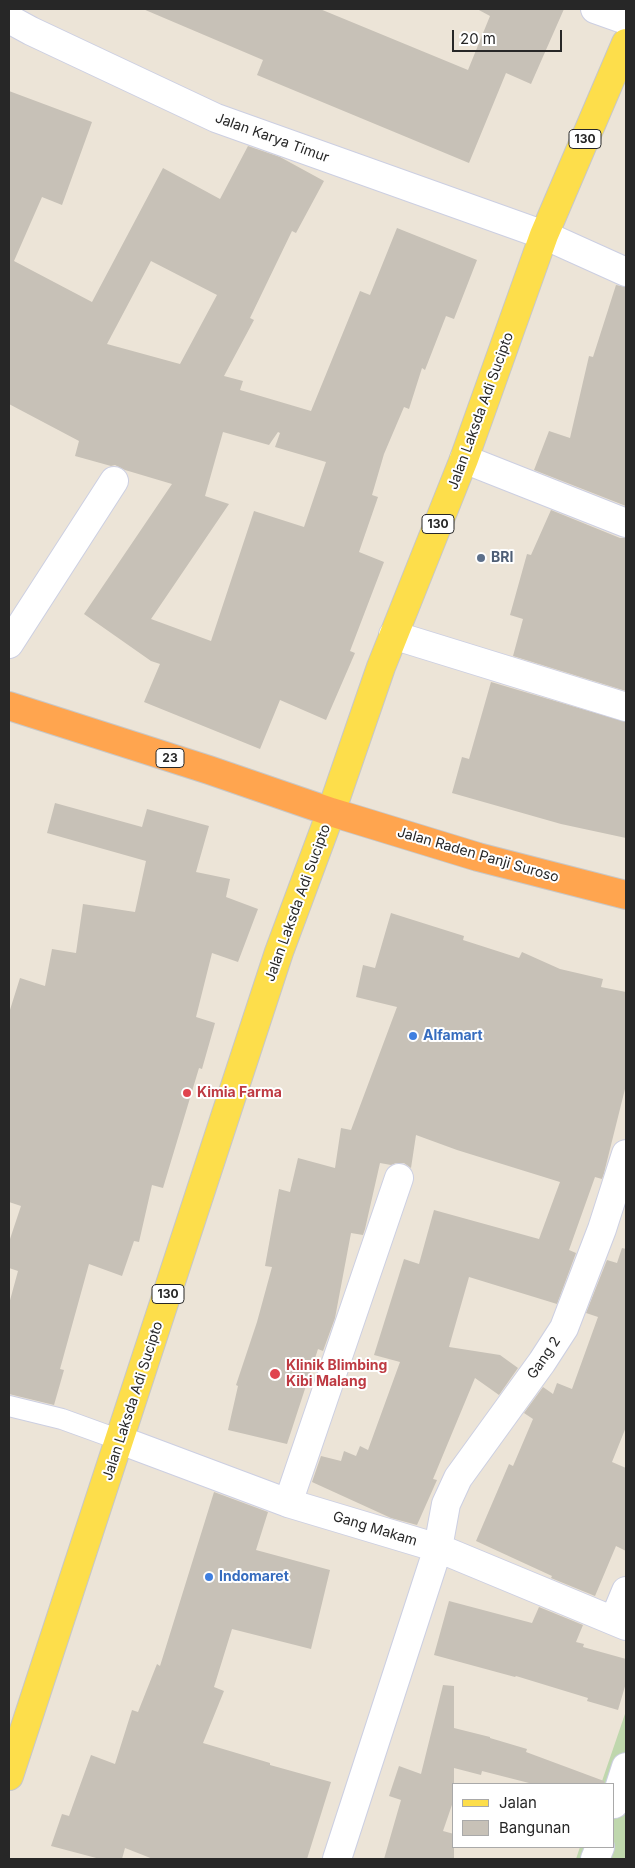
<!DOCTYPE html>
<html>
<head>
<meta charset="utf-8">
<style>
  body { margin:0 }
  #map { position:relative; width:635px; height:1868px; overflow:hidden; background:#ece4d7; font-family:Inter,sans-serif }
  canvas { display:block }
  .frame { position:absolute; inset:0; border:10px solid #272727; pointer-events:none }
  .legend { position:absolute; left:452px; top:1783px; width:162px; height:65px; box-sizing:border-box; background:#fff; border:1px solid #a9a9a9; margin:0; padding:6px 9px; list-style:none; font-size:15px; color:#272727 }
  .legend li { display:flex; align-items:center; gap:10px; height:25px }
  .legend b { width:25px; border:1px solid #a9a9a9 }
  .scale { position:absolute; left:452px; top:30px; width:110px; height:22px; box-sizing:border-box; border:2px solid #272727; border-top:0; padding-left:6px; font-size:15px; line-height:18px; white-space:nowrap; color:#272727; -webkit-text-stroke:4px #fff; paint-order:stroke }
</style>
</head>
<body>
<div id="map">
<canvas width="635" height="1868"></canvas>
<div class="frame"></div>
<ul class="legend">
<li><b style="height:6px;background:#fdde4b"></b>Jalan</li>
<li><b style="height:14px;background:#c7c1b7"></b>Bangunan</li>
</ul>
<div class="scale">20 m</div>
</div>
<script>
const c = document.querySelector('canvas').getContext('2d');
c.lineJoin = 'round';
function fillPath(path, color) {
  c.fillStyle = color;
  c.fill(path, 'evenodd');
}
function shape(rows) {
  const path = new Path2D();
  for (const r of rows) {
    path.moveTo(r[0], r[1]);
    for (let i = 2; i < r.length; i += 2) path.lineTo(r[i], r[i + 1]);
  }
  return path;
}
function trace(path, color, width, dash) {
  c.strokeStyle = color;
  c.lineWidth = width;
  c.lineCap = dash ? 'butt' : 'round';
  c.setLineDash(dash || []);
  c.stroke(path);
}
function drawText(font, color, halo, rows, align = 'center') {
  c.font = font + ' Inter,sans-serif';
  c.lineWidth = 4;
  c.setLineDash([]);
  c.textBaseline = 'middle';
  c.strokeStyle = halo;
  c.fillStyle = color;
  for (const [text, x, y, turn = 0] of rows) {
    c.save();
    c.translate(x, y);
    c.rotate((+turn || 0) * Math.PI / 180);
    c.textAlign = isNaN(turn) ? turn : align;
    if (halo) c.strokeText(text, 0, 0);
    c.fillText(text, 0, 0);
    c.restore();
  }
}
fillPath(shape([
  [626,1711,626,1859,576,1859,580,1847,614,1847,614,1784,601,1784]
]), '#bfd7ad');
fillPath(shape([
  [143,9,320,9,468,70,490,16,477,9,564,9,531,84,506,73,469,163,257,75,263,60],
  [9,91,92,122,62,205,42,197,14,261,92,302,163,168,220,199,248,146,280,157,324,181,296,233,292,231,250,318,254,320,224,376,243,381,240,390,311,411,360,291,370,295,397,228,477,260,454,319,446,316,425,370,422,368,409,409,404,407,384,454,372,495,378,497,359,552,384,562,350,651,355,653,326,720,280,700,260,749,144,702,160,664,151,661,84,614,172,484,125,470,115,465,111,466,75,456,79,441,9,404],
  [151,261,217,295,180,364,107,344],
  [223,432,269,445,278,432,280,433,275,447,326,462,304,527,254,511,211,641,151,619,229,504,205,496],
  [616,285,626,287,626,506,534,470,549,431,570,438,589,356,593,357],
  [551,510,620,538,626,538,626,691,513,656,523,619,510,615,527,554,531,555],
  [491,682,626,722,626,838,561,824,452,793,462,757,469,759],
  [55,803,142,827,147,809,209,826,196,872,230,879,226,897,258,909,238,962,212,953,196,1017,215,1023,202,1069,199,1068,163,1188,152,1185,139,1242,134,1241,122,1276,89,1264,60,1369,64,1370,54,1405,9,1394,9,1304,18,1271,9,1268,9,1242,21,1206,9,1202,9,1013,20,978,45,986,52,949,76,953,83,904,135,912,146,861,47,833],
  [391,913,464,936,463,940,519,958,522,952,560,969,603,979,601,987,626,992,626,1085,604,1173,602,1179,595,1177,569,1250,576,1253,557,1304,469,1277,449,1347,500,1355,518,1368,499,1395,475,1378,433,1479,437,1480,417,1525,391,1518,312,1482,321,1456,341,1461,344,1451,356,1456,360,1446,368,1450,400,1362,374,1355,404,1259,419,1264,434,1210,539,1239,560,1182,457,1150,416,1135,411,1168,404,1163,396,1163,391,1165,380,1163,365,1229,363,1235,351,1233,335,1318,323,1351,318,1349,287,1444,228,1430,238,1386,236,1385,257,1322,272,1267,265,1266,279,1189,290,1192,298,1158,335,1168,341,1128,351,1130,397,1007,356,997,363,965,375,968],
  [622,1248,626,1249,626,1427,612,1462,626,1468,626,1551,616,1546,595,1596,551,1578,552,1576,476,1541,509,1464,513,1466,533,1419,524,1413,543,1387,553,1394,557,1383,572,1389,598,1317,586,1313,607,1260,617,1263],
  [214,1492,268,1512,256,1550,330,1570,311,1649,232,1629,214,1687,224,1691,203,1743,270,1763,270,1765,331,1782,307,1859,153,1859,125,1848,122,1859,100,1859,51,1846,62,1814,69,1816,91,1755,115,1764,132,1710,138,1712,157,1664,160,1666],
  [449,1601,532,1623,539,1607,583,1625,576,1642,584,1644,583,1647,626,1659,626,1683,618,1710,587,1701,588,1698,516,1676,515,1677,434,1655],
  [443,1685,454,1686,454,1728,490,1737,490,1738,527,1749,526,1752,604,1781,604,1784,533,1784,482,1771,481,1775,454,1768,454,1799,443,1831,454,1834,454,1859,384,1859,401,1800,389,1796,399,1766,421,1774]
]), '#c7c1b7');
const lane = shape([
  [9,1406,62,1419,120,1440]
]);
const street = shape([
  [595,9,626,20],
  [544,235,626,272],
  [464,459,626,523],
  [393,635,626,707],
  [9,644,114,481],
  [120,1440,288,1503,438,1548,626,1626],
  [288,1503,399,1178],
  [614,1620,626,1591],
  [614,1804,626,1767],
  [337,1859,438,1548,446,1504,458,1478,542,1362,564,1328,602,1229,626,1154],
  [595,1859,600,1847]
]);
const secondary = shape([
  [9,19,31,31,216,118,544,235]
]);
const primary = shape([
  [9,1776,279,952,331,812,381,667,464,459,544,235,626,43]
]);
const highway = shape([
  [9,706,209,770,331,812,478,857,626,895]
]);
trace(lane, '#cccfe2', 22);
trace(street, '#cccfe2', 30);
trace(secondary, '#cccfe2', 30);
trace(primary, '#c7c7c7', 30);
trace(highway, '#c7c7c7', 30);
trace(lane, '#fff', 20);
trace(street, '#fff', 28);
trace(secondary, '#fff', 28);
trace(primary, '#fdde4b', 28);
trace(highway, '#ffa54f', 28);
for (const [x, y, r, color] of [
  [481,558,5,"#5c6f8a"],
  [413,1036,5,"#3f7fe0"],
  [187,1093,5,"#e0444e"],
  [275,1374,6,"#e0444e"],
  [209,1577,5,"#3f7fe0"]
]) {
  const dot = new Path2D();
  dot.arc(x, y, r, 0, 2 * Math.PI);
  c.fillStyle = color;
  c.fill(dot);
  trace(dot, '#fff', 2);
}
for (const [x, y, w] of [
  [585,139,32],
  [438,524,32],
  [170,758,28],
  [168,1294,32]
]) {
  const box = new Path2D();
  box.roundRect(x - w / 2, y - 9.5, w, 19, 4);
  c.fillStyle = '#fff';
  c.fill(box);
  trace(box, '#272727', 1);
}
drawText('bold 12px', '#272727', null, [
  ["130",585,139],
  ["130",438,524],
  ["23",170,758],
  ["130",168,1294]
]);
drawText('14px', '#272727', '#fff', [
  ["Jalan Karya Timur",272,138,20],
  ["Jalan Laksda Adi Sucipto",481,411,-70],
  ["Jalan Raden Panji Suroso",478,855,16],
  ["Jalan Laksda Adi Sucipto",298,903,-70],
  ["Gang 2",544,1358,-56],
  ["Jalan Laksda Adi Sucipto",133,1401,-72],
  ["Gang Makam",375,1529,17]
]);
drawText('bold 14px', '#4e5e75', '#fff', [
  ["BRI",491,558]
], 'left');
drawText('bold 14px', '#366cbe', '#fff', [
  ["Alfamart",423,1036],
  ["Indomaret",219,1577]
], 'left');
drawText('bold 14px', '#be3a42', '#fff', [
  ["Kimia Farma",197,1093],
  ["Klinik Blimbing",286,1366],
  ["Kibi Malang",286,1382]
], 'left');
</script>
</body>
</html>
